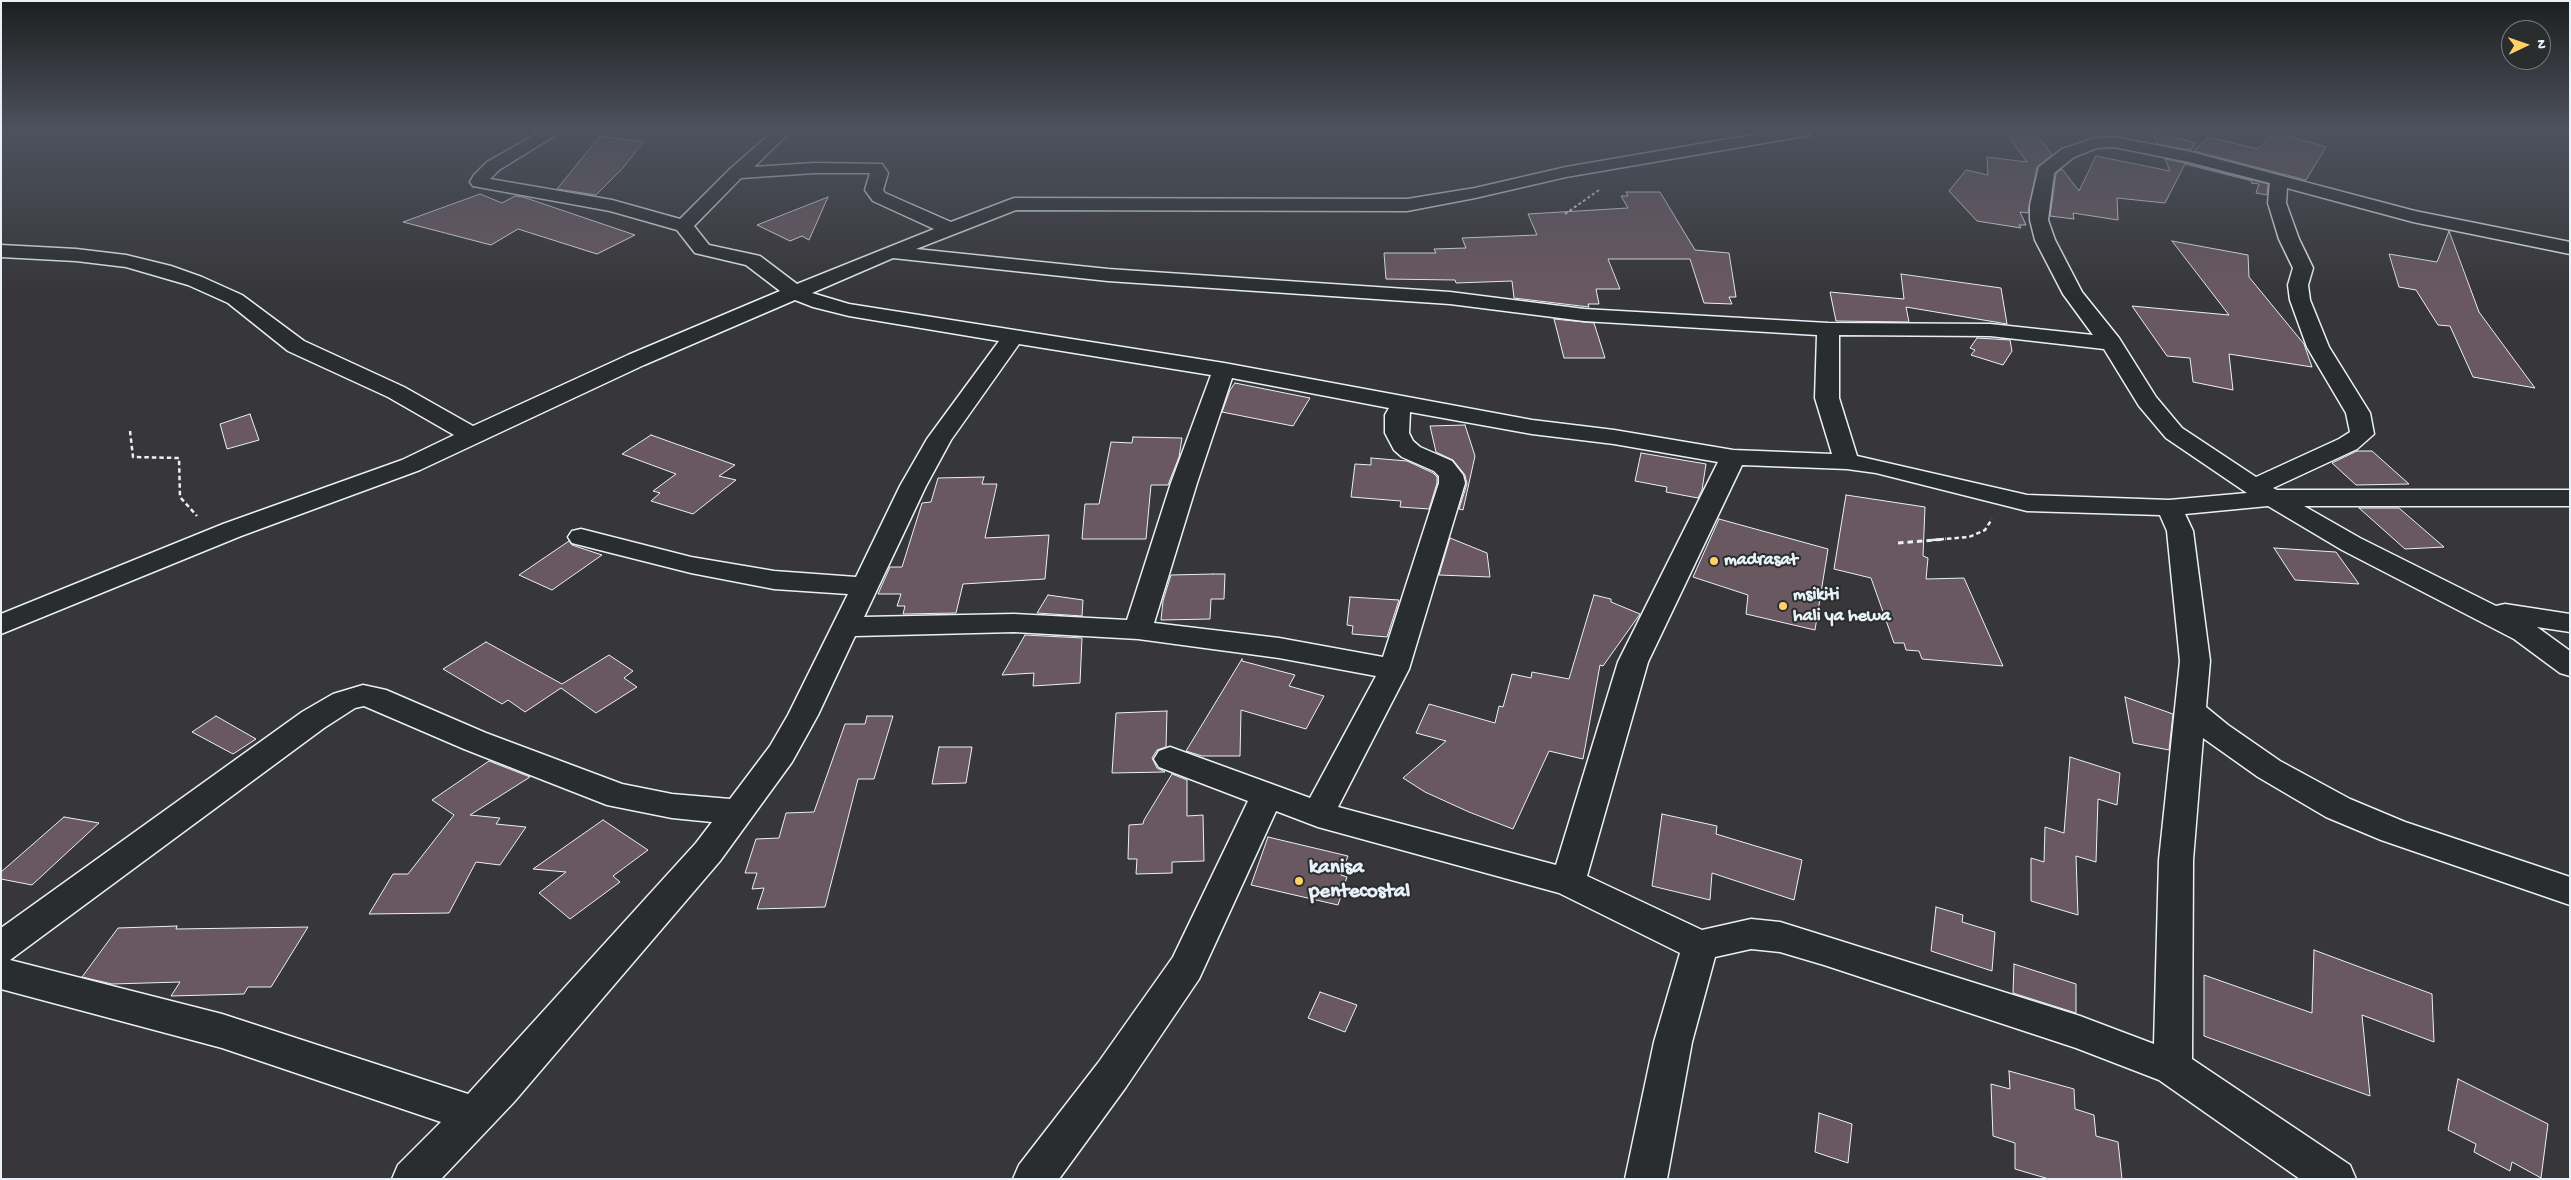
<!DOCTYPE html>
<html>
<head>
<meta charset="utf-8">
<style>
  body { margin:0 }
  #map { position:relative; width:2571px; height:1180px; overflow:hidden; background:#373638; font-family:"Gochi Hand",sans-serif }
  canvas { display:block }
  .frame { position:absolute; inset:0; border:2px solid #e8f1f8; pointer-events:none }
  .north { position:absolute; left:2501px; top:20px; width:50px; height:50px; box-sizing:border-box; background:#2a2d2e; border:1px solid #767b7f; border-radius:50%; rotate:87deg; font-size:14px; font-weight:700; line-height:20px; text-align:center; color:#e8f1f8 }
  .north::after { content:''; display:block; margin:auto; width:18px; height:22px; background:#ffd166; clip-path:polygon(50% 0,100% 100%,50% 72%,0 100%) }
</style>
</head>
<body>
<div id="map">
<canvas width="2571" height="1180"></canvas>
<div class="frame"></div>
<div class="north">N</div>
</div>
<script>
const c = document.querySelector('canvas').getContext('2d');
c.lineJoin = 'round';
function fillPath(path, color) {
  c.fillStyle = color;
  c.fill(path, 'evenodd');
}
function shape(rows) {
  const path = new Path2D();
  for (const r of rows) {
    path.moveTo(r[0], r[1]);
    for (let i = 2; i < r.length; i += 2) path.lineTo(r[i], r[i + 1]);
  }
  return path;
}
function trace(path, color, width, dash) {
  c.strokeStyle = color;
  c.lineWidth = width;
  c.lineCap = dash ? 'butt' : 'round';
  c.setLineDash(dash || []);
  c.stroke(path);
}
function drawText(font, color, halo, rows, align = 'center') {
  c.font = font + ' "Gochi Hand",sans-serif';
  c.lineWidth = 4;
  c.setLineDash([]);
  c.textBaseline = 'middle';
  c.strokeStyle = halo;
  c.fillStyle = color;
  for (const [text, x, y, turn = 0] of rows) {
    c.save();
    c.translate(x, y);
    c.rotate((+turn || 0) * Math.PI / 180);
    c.textAlign = isNaN(turn) ? turn : align;
    if (halo) c.strokeText(text, 0, 0);
    c.fillText(text, 0, 0);
    c.restore();
  }
}
const building = shape([
  [2009,131,2034,131,2052,155,2037,167,2028,213,2020,212,2026,225,2019,225,2021,228,1977,221,1949,191,1966,170,1988,175,1987,157,2027,162,2006,133,2009,131],
  [2151,131,2154,131,2195,143,2191,150,2157,144,2151,131],
  [2274,132,2326,147,2306,180,2194,151,2208,137,2258,149,2274,132],
  [600,136,643,142,623,168,596,195,557,189,600,136],
  [2096,156,2170,171,2165,159,2189,164,2268,184,2267,195,2256,193,2259,184,2251,183,2252,181,2185,164,2165,203,2117,198,2118,220,2073,213,2074,219,2050,216,2056,174,2062,169,2079,191,2096,156],
  [1626,192,1660,192,1695,250,1729,253,1736,297,1729,297,1732,304,1704,303,1690,259,1608,259,1620,289,1596,289,1599,304,1588,304,1589,307,1514,298,1512,281,1456,283,1455,280,1386,279,1384,253,1436,253,1434,249,1466,248,1462,238,1537,235,1528,214,1628,208,1621,196,1628,196,1626,192],
  [480,194,502,203,515,196,523,197,635,235,597,254,518,229,491,245,403,222,480,194],
  [828,197,809,240,802,236,790,241,757,225,828,197],
  [2449,231,2479,312,2535,388,2473,377,2450,326,2438,325,2416,290,2399,287,2389,254,2437,262,2449,231],
  [2172,241,2248,255,2249,277,2304,344,2312,367,2229,354,2233,390,2193,382,2190,358,2167,356,2132,306,2229,315,2172,241],
  [1901,274,2001,288,2007,324,1906,307,1909,322,1836,321,1830,292,1904,299,1901,274],
  [1554,319,1594,323,1605,358,1564,358,1554,319],
  [1977,338,2010,340,2012,351,2003,365,1971,355,1975,350,1970,348,1977,338],
  [1235,383,1310,398,1293,426,1222,412,1230,390,1235,383],
  [250,414,259,440,227,449,220,424,250,414],
  [1465,425,1475,456,1463,510,1459,509,1467,484,1465,475,1453,460,1436,452,1430,426,1465,425],
  [651,435,735,465,719,476,736,480,693,514,651,501,660,493,653,491,676,474,622,454,651,435],
  [1133,437,1182,438,1179,457,1168,485,1151,485,1146,539,1082,539,1085,504,1099,504,1111,442,1132,443,1133,437],
  [2357,451,2372,451,2409,484,2356,485,2332,463,2357,451],
  [1641,453,1706,464,1702,490,1698,498,1666,492,1667,487,1635,481,1641,453],
  [1371,458,1407,461,1433,473,1437,477,1437,483,1429,509,1400,507,1401,501,1351,497,1355,464,1371,465,1371,458],
  [984,477,982,484,997,484,985,538,1049,535,1045,579,963,584,956,613,903,614,905,606,897,606,901,594,878,594,890,567,902,567,922,503,931,502,938,478,984,477],
  [1846,495,1925,507,1923,556,1928,558,1926,579,1964,578,2003,666,1922,659,1919,651,1906,650,1904,643,1894,643,1871,578,1834,569,1846,495],
  [2359,508,2399,508,2444,547,2405,549,2359,508],
  [1719,519,1828,549,1815,630,1746,614,1748,595,1693,577,1719,519],
  [1450,538,1487,553,1490,577,1439,575,1450,538],
  [569,541,572,545,602,555,552,590,519,575,569,541],
  [2274,548,2336,552,2359,584,2295,580,2274,548],
  [1213,574,1225,574,1224,599,1211,599,1210,619,1161,620,1163,601,1171,575,1213,574],
  [1048,595,1083,600,1082,616,1037,613,1048,595],
  [1594,595,1611,599,1611,602,1640,614,1603,666,1600,665,1583,759,1549,751,1513,829,1469,812,1425,792,1403,778,1446,741,1416,733,1429,704,1495,723,1499,706,1503,707,1512,674,1531,678,1532,672,1569,679,1594,595],
  [1350,597,1399,600,1387,637,1352,634,1353,626,1347,625,1350,597],
  [1025,635,1082,638,1080,683,1033,686,1034,673,1002,675,1025,635],
  [486,642,562,684,609,655,633,671,624,678,637,687,596,713,561,688,525,712,508,700,502,704,443,669,486,642],
  [1242,659,1242,661,1295,675,1289,686,1324,696,1306,729,1241,710,1240,756,1202,756,1186,751,1242,659],
  [2125,697,2173,714,2169,750,2133,743,2125,697],
  [1167,711,1166,747,1157,750,1152,758,1157,768,1165,772,1112,773,1116,713,1167,711],
  [216,716,256,739,233,754,192,732,216,716],
  [867,716,893,716,874,779,858,779,825,907,757,909,764,888,752,889,757,873,745,873,756,839,779,838,786,813,814,812,845,724,865,724,867,716],
  [939,747,972,747,966,783,932,784,939,747],
  [2070,757,2120,773,2117,805,2098,799,2096,862,2076,856,2078,915,2031,901,2031,858,2044,862,2045,827,2064,833,2070,757],
  [489,761,530,777,470,815,500,818,496,824,526,827,500,865,476,862,449,913,369,914,393,874,408,874,454,815,432,800,489,761],
  [1172,774,1187,780,1187,816,1203,815,1204,861,1172,862,1172,873,1136,874,1137,859,1128,859,1129,825,1143,824,1144,820,1172,774],
  [1662,814,1717,826,1716,834,1802,860,1794,900,1712,873,1710,900,1652,886,1662,814],
  [64,817,99,823,32,885,1,879,1,872,64,817],
  [603,820,648,850,613,876,620,882,570,919,539,893,566,872,533,869,603,820],
  [1268,837,1348,856,1341,875,1347,877,1338,905,1251,885,1268,837],
  [1936,907,1963,915,1962,922,1995,932,1992,971,1931,951,1936,907],
  [177,926,176,929,308,927,271,987,248,987,244,994,171,996,180,982,112,984,82,977,118,928,177,926],
  [2314,950,2432,994,2434,1042,2362,1015,2370,1096,2204,1036,2204,975,2312,1013,2314,950],
  [2014,964,2076,984,2076,1013,2013,993,2014,964],
  [1320,992,1357,1005,1345,1032,1308,1018,1320,992],
  [2009,1071,2074,1089,2075,1109,2094,1115,2096,1136,2118,1142,2122,1179,2049,1179,2015,1169,2015,1143,1993,1136,1991,1084,2010,1089,2009,1071],
  [2458,1079,2548,1124,2541,1178,2512,1162,2510,1171,2474,1152,2476,1144,2448,1130,2458,1079],
  [1819,1113,1852,1124,1848,1163,1815,1152,1819,1113]
]);
fillPath(building, '#6a5860');
trace(building, '#e8f1f8', 1);
const minor = shape([
  [542,131,562,131,499,170,490,179,612,200,680,219,730,169,773,131,791,131,754,167,814,163,882,164,888,173,883,190,885,193,951,222,1014,198,1407,199,1475,188,1566,167,1775,131,1812,131,1810,135,1804,136,1566,177,1475,198,1407,211,1016,210,916,249,1108,269,1450,292,1584,309,1828,323,1990,324,2093,335,2063,294,2035,240,2030,220,2030,205,2039,167,2062,149,2095,138,2114,137,2191,152,2415,211,2570,242,2570,254,2413,222,2287,188,2286,203,2299,239,2313,268,2308,285,2310,300,2329,347,2370,413,2374,434,2357,449,2273,488,2277,490,2570,490,2570,506,2304,506,2360,538,2496,606,2505,604,2570,614,2570,632,2537,627,2570,651,2570,676,2560,673,2514,639,2342,550,2268,506,2185,514,2193,531,2210,661,2206,707,2228,725,2280,761,2350,799,2405,822,2570,877,2570,905,2381,840,2326,817,2258,777,2203,738,2193,860,2192,1059,2350,1165,2356,1179,2300,1179,2159,1080,2076,1048,1824,965,1780,952,1751,949,1715,957,1692,1042,1667,1179,1625,1179,1654,1042,1680,953,1559,893,1318,827,1276,811,1199,979,1126,1087,1059,1179,1013,1179,1019,1165,1098,1063,1173,957,1248,801,1159,767,1154,759,1159,751,1170,747,1181,751,1310,798,1376,676,1279,658,1138,639,1014,632,855,636,818,715,792,762,720,861,514,1102,441,1179,392,1179,398,1165,441,1122,222,1048,1,989,1,928,302,712,333,694,363,685,386,690,486,733,622,784,672,794,730,799,770,746,788,715,848,594,774,589,691,573,572,543,568,537,572,531,581,529,691,557,774,571,856,577,900,486,927,439,999,341,849,316,813,307,795,300,644,365,420,470,241,536,1,634,1,614,223,524,402,460,454,435,388,397,288,351,228,303,188,285,126,267,76,261,1,257,1,245,76,249,126,255,171,266,202,277,242,295,304,341,404,387,473,426,628,355,780,291,746,265,695,253,677,230,610,211,473,186,470,182,474,175,487,162,542,131],
  [2114,147,2189,162,2270,183,2268,203,2279,239,2293,268,2288,285,2290,300,2307,347,2346,413,2350,432,2339,439,2256,477,2182,428,2156,397,2119,338,2082,292,2055,240,2048,220,2054,173,2074,157,2097,148,2114,147],
  [814,173,870,173,865,190,873,201,934,229,797,284,760,256,709,245,694,226,741,178,814,173],
  [893,258,1108,281,1450,304,1584,321,1817,335,1815,398,1832,454,1733,450,1614,430,1532,420,1224,363,849,304,812,293,893,258],
  [1839,335,1990,336,2104,349,2139,406,2166,438,2247,493,2169,500,2027,495,1857,456,1839,398,1839,335],
  [1019,344,1211,375,1171,483,1127,620,1014,614,864,617,926,486,951,440,1019,344],
  [1232,378,1389,408,1385,415,1385,433,1394,450,1402,457,1434,471,1439,476,1439,483,1383,657,1279,638,1154,623,1197,483,1232,378],
  [1410,412,1532,434,1614,444,1718,462,1618,662,1556,865,1338,807,1409,669,1465,483,1463,475,1452,461,1420,447,1413,441,1409,433,1410,412],
  [1742,465,1847,469,1876,473,2027,511,2160,515,2167,531,2180,661,2159,860,2154,1044,2080,1016,1780,922,1751,919,1702,930,1587,876,1648,662,1742,465],
  [364,706,464,749,607,805,672,818,712,822,696,843,468,1094,222,1014,10,960,324,728,355,708,364,706]
]);
trace(minor, '#e8f1f8', 3);
trace(shape([
  [1565,214,1599,190]
]), '#e8f1f8', 2, [3, 2.5]);
trace(shape([
  [130,431,133,457,179,458,180,497,197,516],
  [1932,540,1969,537,1985,530,1992,519]
]), '#e8f1f8', 2.5, [4.5, 3]);
trace(shape([
  [1898,543,1946,539]
]), '#e8f1f8', 3, [5.5, 4]);
fillPath(minor, '#2a2d2e');
const sky = c.createLinearGradient(0, 0, 0, 296);
sky.addColorStop(0, '#1e1e1f');
sky.addColorStop(0.44, '#4d525e');
sky.addColorStop(1, '#4d525e00');
c.fillStyle = sky;
c.fillRect(0, 0, 2571, 296);
for (const [x, y, r, color] of [
  [1714,561,5,"#ffd166"],
  [1783,606,5,"#ffd166"],
  [1299,881,5,"#ffd166"]
]) {
  const dot = new Path2D();
  dot.arc(x, y, r, 0, 2 * Math.PI);
  c.fillStyle = color;
  c.fill(dot);
  trace(dot, '#2a2d2e', 2);
}
drawText('bold 18px', '#e8f1f8', '#2a2d2e', [
  ["madrasat",1724,561],
  ["msikiti",1793,596],
  ["hali ya hewa",1793,617]
], 'left');
drawText('bold 21px', '#e8f1f8', '#2a2d2e', [
  ["kanisa",1309,869],
  ["pentecostal",1309,893]
], 'left');
</script>
</body>
</html>
